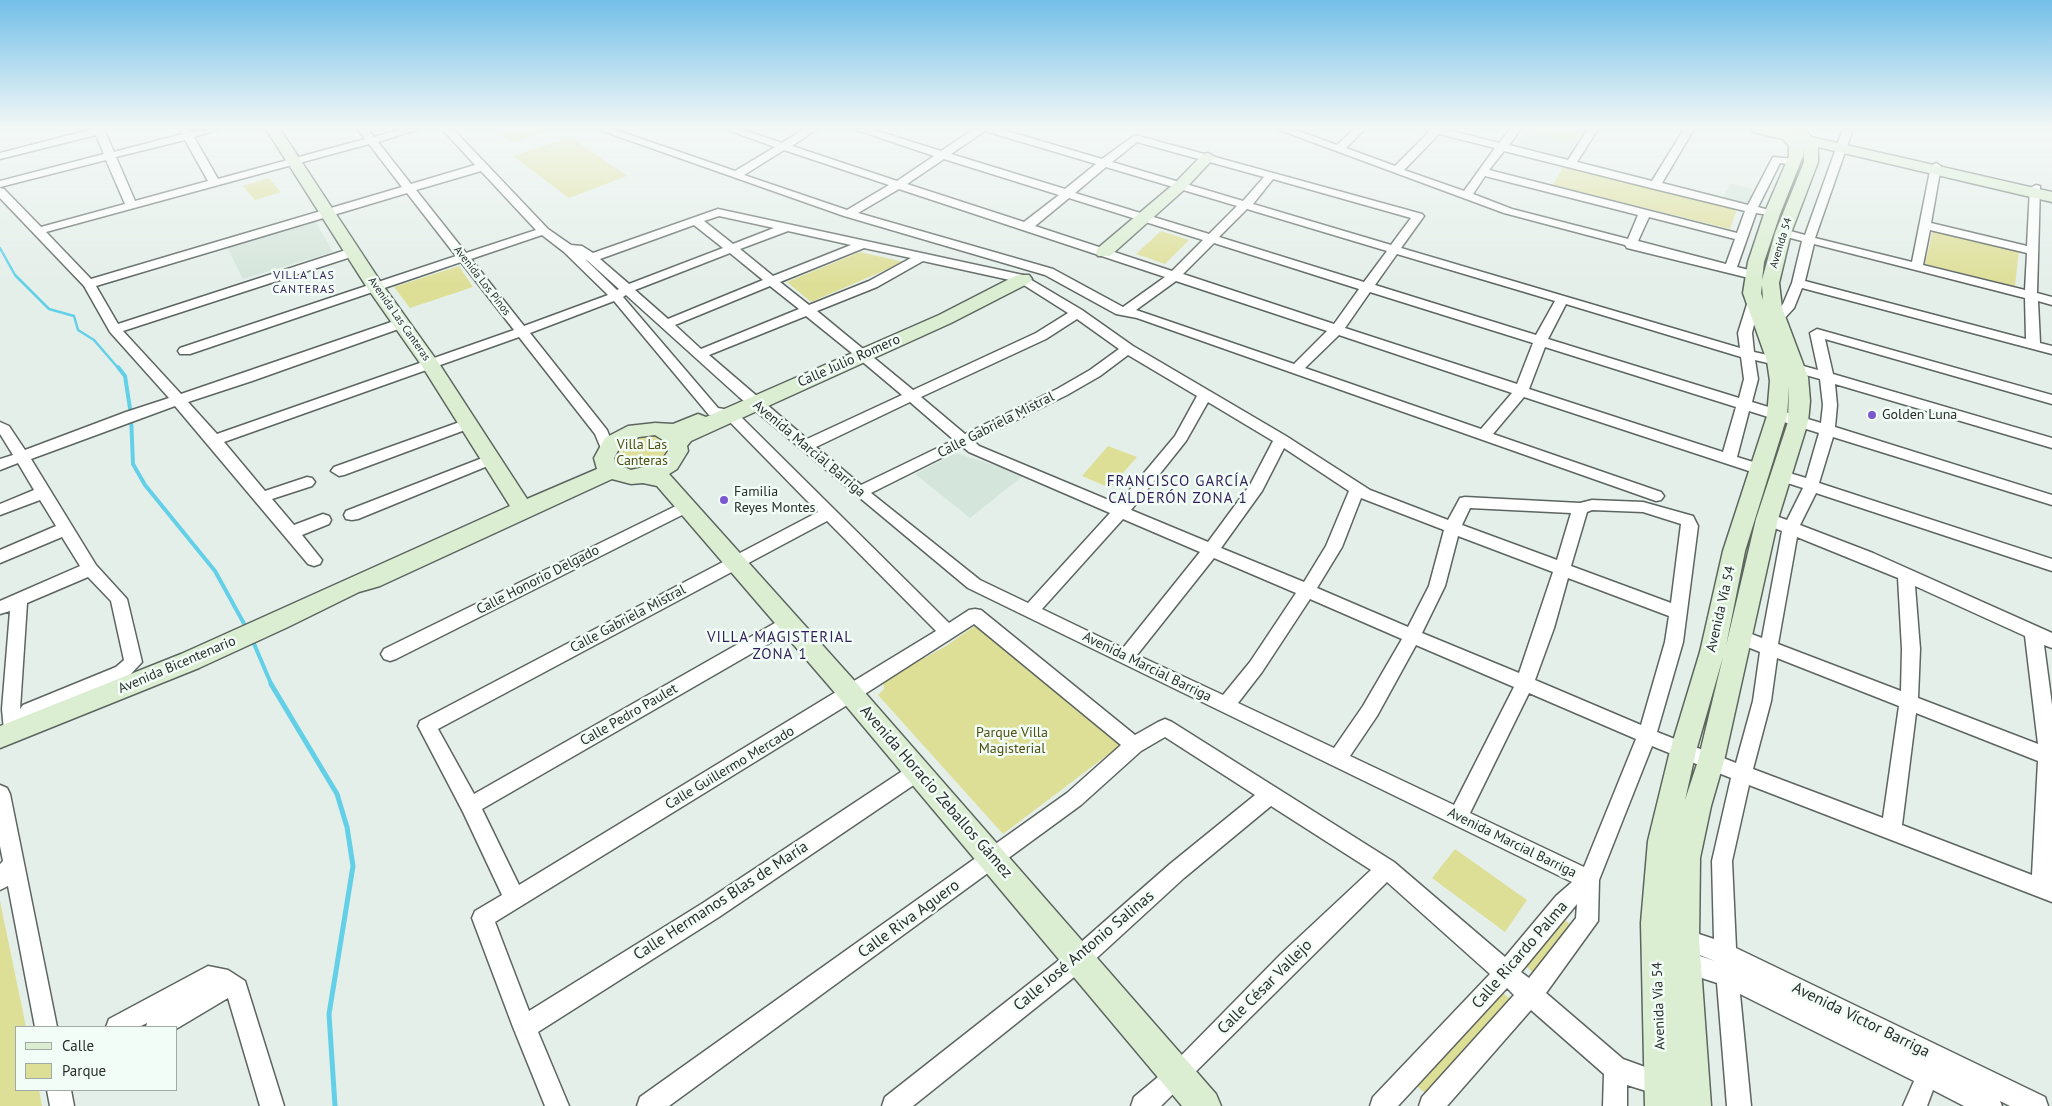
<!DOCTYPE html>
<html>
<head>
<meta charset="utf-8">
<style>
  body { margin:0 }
  #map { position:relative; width:2052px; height:1106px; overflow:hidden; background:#e5efea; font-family:"PT Sans",sans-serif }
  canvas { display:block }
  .legend { position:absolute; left:15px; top:1026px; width:162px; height:65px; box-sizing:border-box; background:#f2fdf7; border:1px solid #a2aaa6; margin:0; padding:6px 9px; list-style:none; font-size:15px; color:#2a2e2c }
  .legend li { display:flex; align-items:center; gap:10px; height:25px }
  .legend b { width:25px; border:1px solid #a2aaa6 }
</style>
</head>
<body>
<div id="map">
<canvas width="2052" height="1106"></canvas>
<ul class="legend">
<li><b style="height:6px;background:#dbeed1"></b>Calle</li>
<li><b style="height:14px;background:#dedf97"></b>Parque</li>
</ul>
</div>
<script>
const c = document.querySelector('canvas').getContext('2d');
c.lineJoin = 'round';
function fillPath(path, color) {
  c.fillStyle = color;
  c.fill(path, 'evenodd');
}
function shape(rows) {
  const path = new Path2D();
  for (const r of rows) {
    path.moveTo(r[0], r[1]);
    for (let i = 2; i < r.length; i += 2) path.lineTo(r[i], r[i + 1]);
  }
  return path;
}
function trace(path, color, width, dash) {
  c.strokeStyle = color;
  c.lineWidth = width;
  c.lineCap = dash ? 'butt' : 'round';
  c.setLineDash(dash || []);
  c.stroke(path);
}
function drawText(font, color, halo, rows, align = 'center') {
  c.font = font + ' "PT Sans",sans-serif';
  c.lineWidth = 5;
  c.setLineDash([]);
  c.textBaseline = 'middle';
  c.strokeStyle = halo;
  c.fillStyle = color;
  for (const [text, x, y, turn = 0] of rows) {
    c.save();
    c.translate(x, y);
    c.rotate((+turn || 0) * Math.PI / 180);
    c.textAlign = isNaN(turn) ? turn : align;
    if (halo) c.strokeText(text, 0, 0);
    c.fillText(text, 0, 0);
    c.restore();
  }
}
fillPath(shape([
  [1526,129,1588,129,1568,160,1514,146],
  [1730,183,1753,189,1747,204,1723,198],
  [315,221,333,252,243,279,227,247],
  [956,453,1024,475,970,518,915,474]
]), '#d4e5db');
fillPath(shape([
  [518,129,546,129,548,131,512,143,502,135],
  [1531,129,1568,129,1577,132,1571,142,1530,132],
  [570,137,627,176,569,198,513,156],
  [1803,155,1807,156,1792,194,1773,323,1793,403,1787,402,1760,303,1759,279,1770,236],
  [1563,167,1737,209,1730,229,1553,185],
  [269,178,281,192,255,200,243,186],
  [1933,229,2019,250,2015,286,1925,264],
  [1161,231,1189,240,1165,264,1136,254],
  [860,252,904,262,811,302,787,282],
  [459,266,473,287,410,308,394,287],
  [654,434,666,439,671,447,664,462,638,472,619,468,613,461,614,451,630,438],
  [1781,434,1788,436,1710,731,1701,727,1740,563],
  [1108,446,1137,457,1110,488,1082,476],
  [979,623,1122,744,1003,834,878,695,884,689,883,681,946,646],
  [1455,849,1527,900,1505,932,1432,878],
  [0,901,26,1027,16,1027,16,1090,39,1090,42,1106,0,1106],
  [1564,919,1573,927,1535,975,1526,966],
  [1502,992,1513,1001,1427,1095,1416,1085]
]), '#dedf97');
trace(shape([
  [0,248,15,275,49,309,74,316,78,330,94,340,119,369]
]), '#63d0e8', 2.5);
trace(shape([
  [118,367,125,376,131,415,133,464,145,485,215,571,247,629],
  [252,639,272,686]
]), '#63d0e8', 4);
trace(shape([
  [271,684,337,794,347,827,353,866,329,1014,335,1106]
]), '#63d0e8', 5);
const street = shape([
  [93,129,104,129,114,152,182,134,179,129,189,129,191,132,219,129,194,137,218,179,365,139,357,129,368,129,374,137,401,129,419,129,378,142,411,184,475,165,442,129,453,129,548,229,571,245,582,246,593,253,718,209,1023,275,1082,310,1133,346,1286,436,1370,490,1448,520,1460,498,1465,497,1580,503,1592,500,1643,502,1693,516,1698,526,1683,642,1657,732,1736,763,1753,701,1760,652,1735,642,1732,637,1735,632,1741,630,1762,638,1782,531,1761,523,1759,519,1761,515,1767,513,1787,520,1803,488,1778,480,1775,476,1778,472,1783,471,1806,478,1819,433,1749,411,1737,457,1766,466,1769,470,1766,474,1761,475,1524,397,1493,434,1661,492,1664,496,1661,500,1656,501,1137,318,1116,314,1045,275,844,216,597,129,613,129,735,171,775,147,725,129,741,129,782,143,804,129,817,129,792,146,897,181,934,156,854,129,871,129,941,151,974,129,1000,129,1102,159,1135,135,1422,214,1424,216,1401,248,1740,348,1738,333,1748,301,1750,298,1758,298,1760,301,1752,333,1754,352,1781,358,1783,361,1776,365,1755,360,1758,379,1752,402,1821,423,1823,405,1820,379,1791,371,1789,368,1796,364,1818,370,1810,333,1817,329,2052,395,2052,404,1825,339,1833,374,2052,438,2052,448,1835,384,1837,405,1835,427,2052,495,2052,505,1833,437,1819,483,2052,559,2052,571,1816,493,1800,525,1873,553,2052,633,2052,648,2044,645,2052,705,2052,902,1749,785,1732,861,1736,948,2045,1097,2048,1106,2010,1106,2000,1101,2002,1106,1964,1106,1933,1090,1927,1106,1903,1106,1914,1081,1740,994,1751,1106,1727,1106,1717,983,1677,970,1674,962,1677,954,1685,951,1715,961,1676,946,1673,939,1676,932,1684,929,1714,939,1712,861,1731,778,1652,746,1599,880,1598,921,1546,993,1623,1059,1670,1076,1674,1084,1670,1092,1662,1096,1627,1085,1627,1106,1603,1106,1604,1074,1531,1010,1447,1106,1419,1106,1422,1097,1514,995,1507,988,1398,1106,1370,1106,1373,1097,1490,974,1387,882,1161,1106,1131,1106,1134,1097,1170,1067,1281,954,1371,870,1271,806,1184,878,1088,966,913,1106,882,1106,885,1097,1072,950,1170,864,1255,795,1165,737,1141,751,1081,805,669,1106,637,1106,640,1097,1067,793,1121,745,974,624,857,699,495,922,529,1011,703,903,910,766,917,764,924,766,927,772,924,778,719,917,538,1032,569,1106,545,1106,513,1027,472,918,475,911,502,895,463,812,418,726,420,721,818,512,726,418,709,415,614,301,530,333,607,430,614,448,612,451,602,451,595,434,519,337,224,442,265,491,307,477,312,478,315,482,312,486,272,499,294,525,323,514,329,516,331,520,329,524,302,535,322,560,320,564,314,566,308,564,175,406,31,459,96,565,127,599,142,662,128,677,37,715,20,737,13,739,6,737,4,731,2,709,10,611,0,614,0,601,80,566,62,537,0,563,0,550,56,526,40,500,0,515,0,504,34,490,18,463,0,470,0,459,13,455,0,434,0,422,9,426,25,450,126,412,169,398,110,332,84,286,0,198,0,188,4,189,41,227,125,204,106,160,0,187,0,181,104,154,96,135,0,159,0,153,93,129],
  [985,131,1096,164,1065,189,951,154,985,131],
  [185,140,208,181,135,201,116,157,185,140],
  [1137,142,1264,177,1243,201,1112,162,1137,142],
  [369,144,402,187,91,279,46,232,369,144],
  [784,150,889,185,847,210,744,175,784,150],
  [944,159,1059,195,1024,222,907,184,944,159],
  [1106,167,1237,206,1209,234,1075,193,1106,167],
  [481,171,536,230,466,253,416,190,481,171],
  [1273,179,1411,218,1391,245,1253,204,1273,179],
  [899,189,1165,277,1123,307,1053,269,858,213,899,189],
  [407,193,456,256,180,348,178,351,180,354,190,354,461,262,514,330,217,434,188,402,252,381,407,326,409,323,407,320,397,320,181,394,123,331,357,255,359,252,357,249,349,249,118,324,96,286,407,193],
  [1069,198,1203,240,1172,271,1035,226,1069,198],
  [1247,209,1387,251,1364,282,1219,237,1247,209],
  [719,216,774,228,733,244,704,221,719,216],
  [694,225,723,248,629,284,600,259,694,225],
  [788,231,851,245,773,276,740,249,788,231],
  [542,235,564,252,608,295,524,326,471,259,542,235],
  [1214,243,1359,289,1334,324,1183,274,1214,243],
  [864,248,911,258,869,281,809,305,780,282,864,248],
  [730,253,763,280,668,319,635,290,730,253],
  [1397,254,1555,301,1536,335,1375,285,1397,254],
  [585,259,588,261,619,289,617,290,585,259],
  [923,261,1019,282,1068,313,1036,333,913,390,817,311,877,287,923,261],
  [1176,281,1327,331,1294,364,1136,310,1176,281],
  [770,286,799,309,701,349,675,325,770,286],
  [1370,292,1533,343,1517,384,1345,328,1370,292],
  [626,295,739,397,968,588,1572,882,1556,896,1505,957,1394,862,1172,722,1165,719,1158,722,1135,735,981,610,975,609,969,610,949,623,735,411,718,408,623,297,626,295],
  [1566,304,1741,357,1744,379,1739,398,1548,339,1566,304],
  [806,316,858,358,902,395,807,439,709,355,806,316],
  [1077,319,1119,349,1090,370,1057,389,965,434,921,397,1046,339,1077,319],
  [1339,335,1512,393,1481,429,1305,368,1339,335],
  [1545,347,1736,407,1723,452,1529,389,1545,347],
  [1128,355,1197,396,1175,436,1118,504,979,446,974,441,1067,395,1100,376,1128,355],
  [910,402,954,440,861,485,816,447,910,402],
  [1208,402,1273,441,1250,485,1208,542,1131,510,1186,441,1208,402],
  [963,447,969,452,1110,513,1028,603,980,580,871,493,963,447],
  [1284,448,1349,491,1326,546,1304,582,1221,548,1262,491,1284,448],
  [1361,498,1444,530,1429,586,1408,627,1317,588,1342,547,1361,498],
  [1470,508,1571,513,1557,560,1462,525,1470,508],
  [1592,510,1643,512,1681,524,1671,603,1571,566,1587,512,1592,510],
  [1123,519,1200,552,1123,648,1042,609,1123,519],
  [827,521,936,631,519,885,482,809,794,629,797,624,794,619,788,617,782,619,474,794,438,729,827,521],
  [1458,536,1553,572,1519,673,1422,633,1445,586,1458,536],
  [1797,537,1898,578,1902,649,1901,691,1778,644,1797,537],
  [1214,558,1296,593,1250,662,1223,695,1137,655,1214,558],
  [88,577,111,601,124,660,116,667,23,705,20,709,27,603,88,577],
  [1568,578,1669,616,1665,642,1641,725,1535,680,1554,628,1568,578],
  [1915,586,2025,636,2038,744,1918,698,1920,649,1915,586],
  [1310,599,1402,639,1363,706,1334,748,1238,703,1262,672,1310,599],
  [1416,645,1514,687,1454,805,1350,756,1377,716,1416,645],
  [1777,658,1899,706,1883,818,1753,769,1771,701,1777,658],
  [1529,693,1636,739,1584,867,1470,813,1529,693],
  [1916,713,2038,761,2032,875,1902,825,1916,713],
  [1577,904,1576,918,1529,978,1521,972,1577,904],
  [1277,129,1293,129,1337,145,1354,129,1365,129,1346,148,1395,166,1429,132,1425,129,1444,129,1499,143,1510,129,1521,129,1509,145,1568,160,1588,129,1598,129,1577,162,1652,181,1684,129,1694,129,1662,183,1748,205,1773,157,1794,159,1799,162,1794,165,1780,163,1758,207,1776,212,1776,216,1756,213,1737,267,1757,272,1759,275,1757,278,1753,279,1627,248,1625,245,1504,213,1277,129],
  [1439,134,1495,148,1464,191,1404,170,1439,134],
  [1504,151,1651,188,1745,211,1737,233,1489,170,1504,151],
  [1485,176,1638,215,1628,239,1512,209,1473,194,1485,176],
  [1649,217,1735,239,1726,264,1638,241,1649,217],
  [1843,129,1853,129,1815,238,1912,262,1931,166,1936,163,1941,166,1931,223,2027,246,2030,188,2036,185,2040,186,2037,293,2052,297,2052,305,2038,301,2040,343,2052,346,2052,354,1802,288,1794,308,1782,321,1772,321,1771,318,1783,304,1792,283,1802,241,1779,235,1777,233,1783,229,1805,235,1843,129],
  [1930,230,2027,253,2025,290,1923,265,1930,230],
  [1814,244,2025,298,2026,339,1805,281,1814,244],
  [468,419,475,424,473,427,344,475,339,476,331,471,334,467,468,419],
  [490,455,495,457,497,460,495,463,358,519,352,520,346,519,344,515,346,511,490,455],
  [686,501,692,502,694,506,692,510,396,659,390,661,384,659,381,654,384,649,686,501],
  [0,785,7,788,10,794,57,1027,35,1027,8,886,0,890,0,864,3,861,0,846,0,785],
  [208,966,228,970,245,981,284,1106,260,1106,228,998,176,1029,146,1027,147,1023,139,1027,106,1027,109,1019,208,966],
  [47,1090,71,1090,74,1106,50,1106,47,1090]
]);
const secondary = shape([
  [266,129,280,129,382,284,440,365,527,499,597,469,594,458,605,438,628,426,655,423,673,424,698,414,706,417,939,315,1017,275,1029,275,1032,279,1029,283,951,323,691,441,687,446,688,451,677,469,669,474,860,687,1216,1094,1221,1106,1182,1106,842,701,657,486,643,483,631,484,612,479,380,586,359,592,288,627,199,668,0,748,0,726,181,654,510,506,422,366,366,286,266,129],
  [655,435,666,442,668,451,663,459,656,464,631,470,615,463,614,458,620,447,639,437,655,435],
  [1751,129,1791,129,1796,133,1802,131,1807,132,1811,137,2052,192,2052,202,1818,147,1818,162,1791,233,1779,283,1782,308,1808,377,1810,401,1808,422,1778,519,1724,761,1711,806,1700,858,1699,939,1711,1106,1645,1106,1641,923,1648,841,1670,751,1700,652,1723,551,1767,416,1770,381,1767,361,1743,293,1748,262,1764,214,1789,156,1789,146,1783,139,1753,132,1751,129],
  [1803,147,1804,162,1775,233,1762,280,1764,262,1780,214,1803,156,1803,147],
  [1762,285,1763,300,1761,293,1762,285],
  [1789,386,1788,422,1756,519,1726,646,1745,551,1787,416,1789,386],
  [1723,657,1698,761,1685,800,1696,751,1723,657],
  [1208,153,1215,157,1185,189,1110,256,1098,256,1096,252,1098,248,1175,183,1203,154,1208,153]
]);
trace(street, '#5c6560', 3);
trace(secondary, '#5c6560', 3);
fillPath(street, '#fff');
fillPath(secondary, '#dbeed1');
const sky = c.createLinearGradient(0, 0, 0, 284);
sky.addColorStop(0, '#73bfe8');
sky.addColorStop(0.45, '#f3f8f6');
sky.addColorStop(1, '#f3f8f600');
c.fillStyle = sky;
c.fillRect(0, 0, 2052, 284);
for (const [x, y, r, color] of [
  [1872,415,5,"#7d57d0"],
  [724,500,5,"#7d57d0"]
]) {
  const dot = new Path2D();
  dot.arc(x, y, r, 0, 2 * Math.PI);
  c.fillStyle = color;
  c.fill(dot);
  trace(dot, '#f2fdf7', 2);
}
drawText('11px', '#2a2e2c', '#f2fdf7', [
  ["Avenida 54",1781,243,-73],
  ["Avenida Los Pinos",482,281,52],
  ["Avenida Las Canteras",399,319,55]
]);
c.letterSpacing = '1px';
drawText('12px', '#311e58', '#f2fdf7', [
  ["VILLA LAS",304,276],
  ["CANTERAS",304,290]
]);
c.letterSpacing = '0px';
drawText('14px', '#2a2e2c', '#f2fdf7', [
  ["Calle Julio Romero",849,361,-24],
  ["Calle Gabriela Mistral",996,425,-27],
  ["Avenida Marcial Barriga",809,449,40],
  ["Calle Honorio Delgado",538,580,-27],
  ["Avenida Vía 54",1721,609,-77],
  ["Calle Gabriela Mistral",628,619,-28],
  ["Avenida Bicentenario",177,665,-23],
  ["Avenida Marcial Barriga",1147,667,26],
  ["Calle Pedro Paulet",629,715,-30],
  ["Calle Guillermo Mercado",730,768,-31],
  ["Avenida Marcial Barriga",1512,843,26],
  ["Avenida Vía 54",1659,1006,-92]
]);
drawText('14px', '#2a2e2c', '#f2fdf7', [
  ["Golden Luna",1882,415],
  ["Familia",734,492],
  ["Reyes Montes",734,508]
], 'left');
drawText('14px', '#505012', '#f2fdf7', [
  ["Villa Las",642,445],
  ["Canteras",642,461],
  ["Parque Villa",1012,733],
  ["Magisterial",1012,749]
]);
c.letterSpacing = '1px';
drawText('15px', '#311e58', '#f2fdf7', [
  ["FRANCISCO GARCÍA",1178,482],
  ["CALDERÓN ZONA 1",1178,499],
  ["VILLA MAGISTERIAL",780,638],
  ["ZONA 1",780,655]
]);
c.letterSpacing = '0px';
drawText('16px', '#2a2e2c', '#f2fdf7', [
  ["Avenida Horacio Zeballos Gámez",936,792,49],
  ["Calle Hermanos Blas de María",721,901,-33],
  ["Calle Riva Aguero",909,919,-36],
  ["Calle José Antonio Salinas",1084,951,-40],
  ["Calle Ricardo Palma",1520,955,-49],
  ["Calle César Vallejo",1265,987,-45],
  ["Avenida Víctor Barriga",1861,1020,26]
]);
</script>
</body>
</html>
